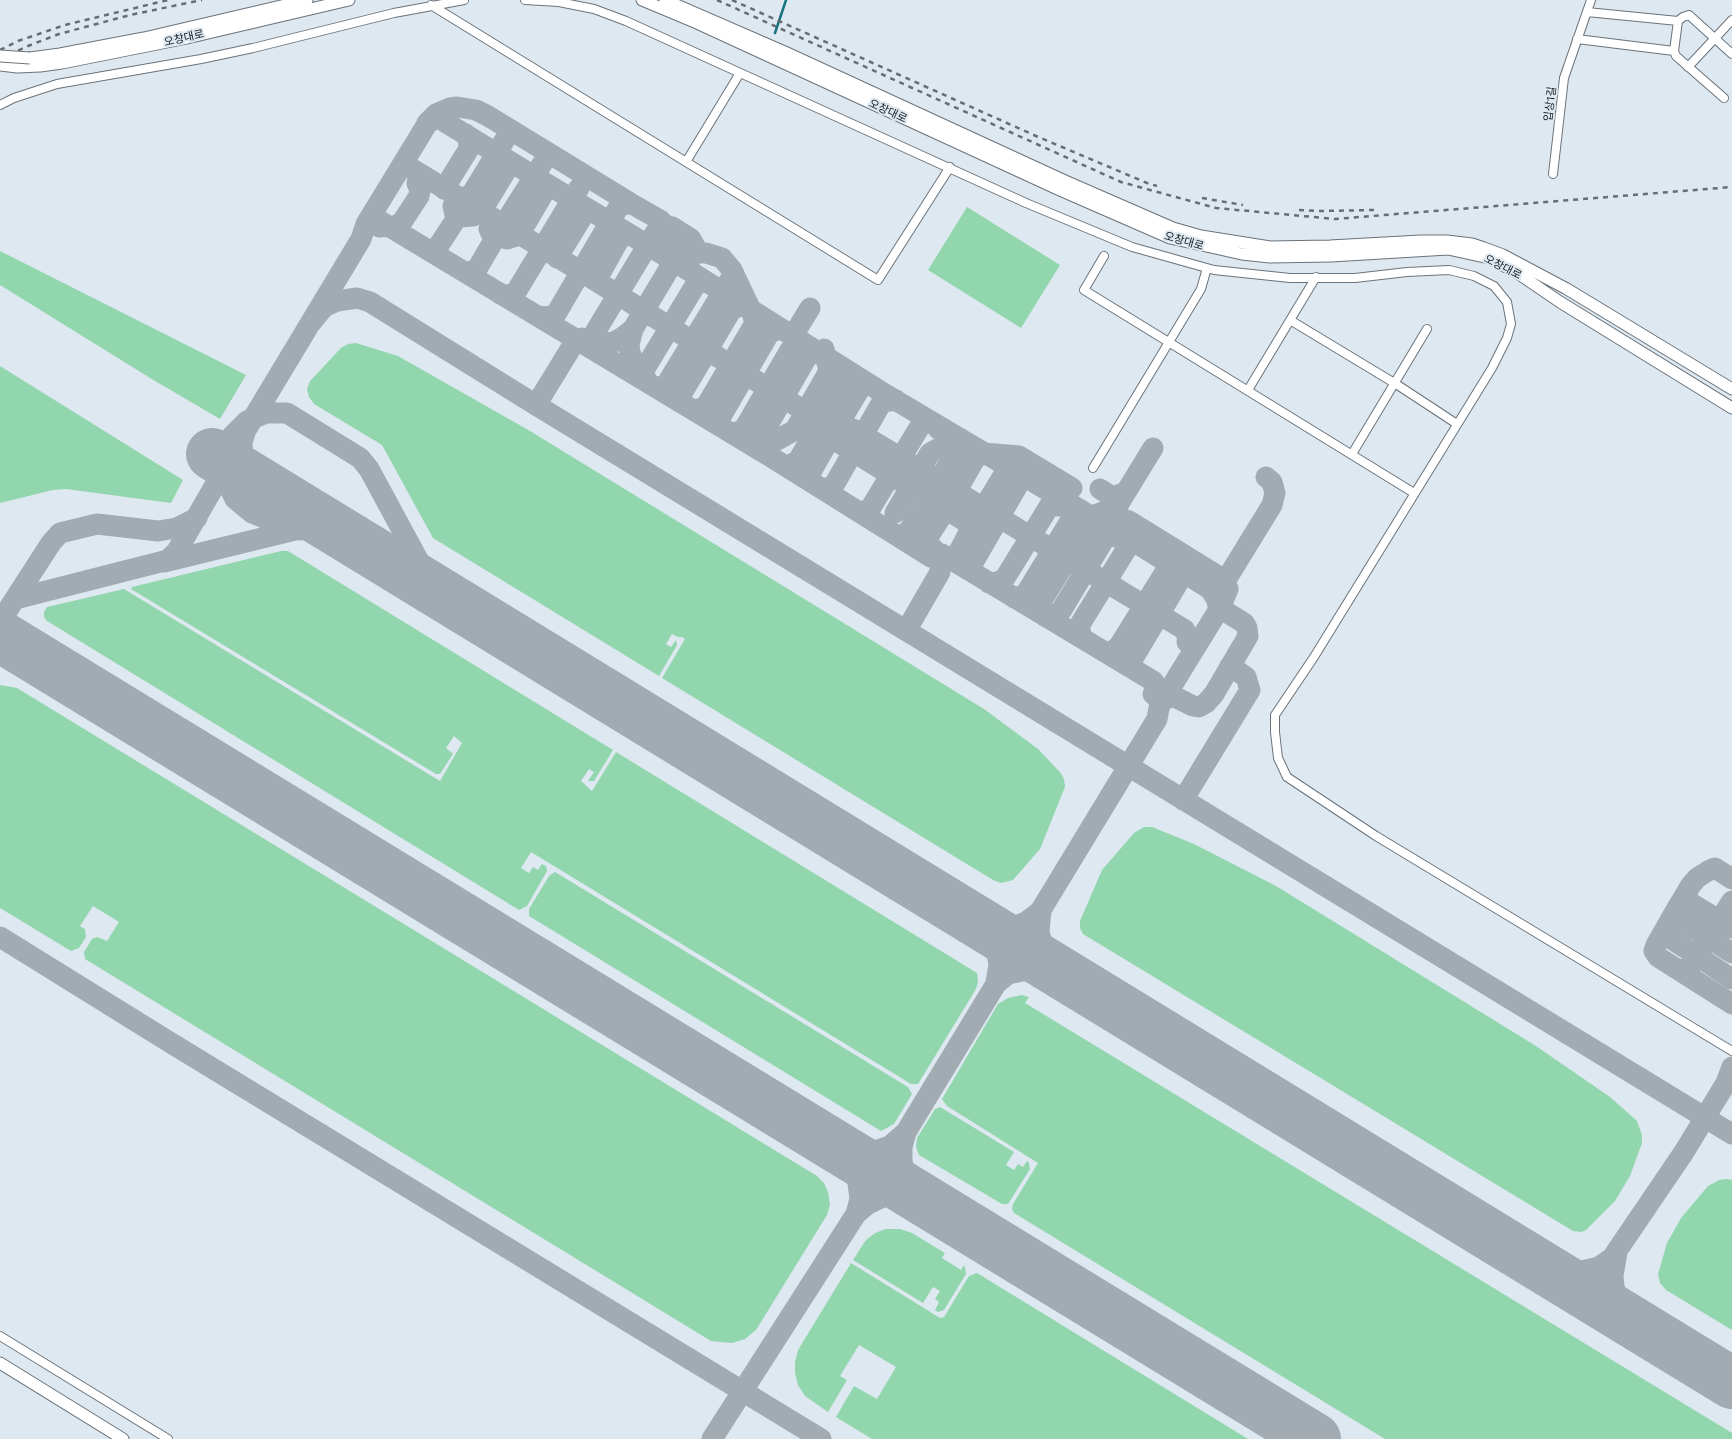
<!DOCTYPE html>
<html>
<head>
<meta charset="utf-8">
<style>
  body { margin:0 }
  canvas { display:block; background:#dde8f0 }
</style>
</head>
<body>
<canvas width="1732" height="1439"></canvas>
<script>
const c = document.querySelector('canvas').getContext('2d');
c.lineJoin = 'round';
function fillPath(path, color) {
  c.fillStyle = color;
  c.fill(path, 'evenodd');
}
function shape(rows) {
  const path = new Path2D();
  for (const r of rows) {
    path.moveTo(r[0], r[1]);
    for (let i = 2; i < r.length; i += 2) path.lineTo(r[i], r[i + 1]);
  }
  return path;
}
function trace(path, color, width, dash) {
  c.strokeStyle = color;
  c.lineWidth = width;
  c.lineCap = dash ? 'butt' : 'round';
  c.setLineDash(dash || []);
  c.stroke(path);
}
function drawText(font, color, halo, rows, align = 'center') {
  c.font = font + ' Commissioner,"Noto Sans KR",sans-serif';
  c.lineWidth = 4;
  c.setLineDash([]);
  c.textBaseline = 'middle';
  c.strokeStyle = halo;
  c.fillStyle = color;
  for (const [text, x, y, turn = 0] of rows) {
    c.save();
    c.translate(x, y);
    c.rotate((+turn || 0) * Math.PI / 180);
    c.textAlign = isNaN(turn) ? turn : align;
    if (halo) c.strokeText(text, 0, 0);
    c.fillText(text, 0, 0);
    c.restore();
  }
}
fillPath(shape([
  [967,207,1060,265,1021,328,928,270],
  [0,251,246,375,220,419,155,381,0,285],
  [356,343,398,356,530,431,984,709,1038,749,1060,772,1064,779,1065,787,1040,849,1013,880,1001,883,993,880,662,678,685,639,682,637,678,637,672,634,666,644,671,647,676,640,677,645,659,676,433,538,382,445,314,404,309,397,307,389,310,381,341,348,348,344],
  [0,366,183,480,171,503,66,489,53,490,0,503],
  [281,551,288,551,613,750,594,781,588,781,594,772,589,769,581,781,592,791,616,752,977,973,978,982,976,989,918,1084,911,1084,531,852,521,868,529,873,533,867,538,870,542,864,546,866,547,871,527,906,519,910,47,621,44,617,44,612,47,607,124,589,440,781,462,743,454,736,446,748,453,754,440,774,436,774,131,589,132,587],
  [0,685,17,688,817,1176,824,1183,828,1192,830,1204,827,1215,756,1330,745,1339,732,1343,711,1341,85,959,84,952,92,939,97,937,107,941,119,922,93,906,80,926,85,929,86,937,79,948,71,951,0,908],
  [1144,827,1152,827,1194,844,1276,886,1536,1046,1610,1097,1637,1121,1642,1135,1642,1143,1630,1176,1615,1201,1586,1230,1581,1232,1573,1231,1083,934,1080,928,1080,921,1102,870,1134,833],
  [555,872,908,1087,912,1094,894,1124,881,1131,529,916,529,909,549,876],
  [1022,995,1029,997,1025,1003,1732,1433,1732,1439,1385,1439,1014,1213,1012,1209,1013,1204,1038,1163,947,1106,942,1099,998,1004,1008,998],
  [940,1107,1014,1152,1006,1165,1014,1170,1018,1164,1023,1167,1027,1161,1029,1163,1030,1169,1008,1204,1002,1204,919,1155,916,1147,917,1138,935,1109],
  [1727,1179,1732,1180,1732,1330,1666,1290,1660,1283,1658,1274,1667,1243,1681,1218,1708,1186,1719,1180],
  [886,1229,900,1229,912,1233,945,1253,942,1258,961,1270,964,1265,965,1267,966,1274,944,1310,938,1312,935,1310,939,1302,935,1299,940,1291,933,1287,923,1303,853,1260,866,1240,875,1233],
  [851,1263,940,1318,944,1317,969,1276,977,1273,1248,1439,872,1439,836,1417,854,1386,877,1399,896,1367,859,1345,840,1376,847,1380,828,1412,805,1396,798,1385,795,1373,795,1362,798,1350]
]), '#92d6ae');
trace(shape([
  [775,33,786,0]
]), '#16737e', 2.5);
trace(shape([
  [427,123,436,114,450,108,457,107,476,110,488,116,632,204],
  [399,170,427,124,435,118,440,119,672,260,880,391,1133,541,1210,589,1217,600,1218,607,1244,623,1247,628,1248,636,1214,694,1206,703,1199,707,1193,706,1173,696,1164,700],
  [444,189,470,147,466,134],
  [456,196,461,198,471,195,504,141],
  [453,206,456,219,460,217,473,216,481,212,507,169,507,165,503,157],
  [366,224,375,220,380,221,771,457,931,557,935,558,942,554,1153,681,1161,691,1163,697,1160,705],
  [379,227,395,226,402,222,419,196,420,190,417,183],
  [660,227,665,226,672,227,691,239,696,248,688,264],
  [507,239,519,235,545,191,540,179],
  [494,240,542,164],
  [428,250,436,248,439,245,464,207],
  [557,258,584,214,592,212,597,214],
  [669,269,682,258,694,253,706,253,722,258,732,270,751,310,755,323,706,406,696,411],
  [466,273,477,269,494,240,489,229],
  [596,281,620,238,628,235,633,236],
  [500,294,506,295,514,294,516,292,579,188],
  [537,316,548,317,556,314,618,208,625,204,632,204,660,220,665,225,670,233,673,247,674,253,669,269,633,329,623,337,614,342,606,343,595,343,582,338],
  [311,323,324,307,337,301,357,298,370,302,536,405,1732,1134],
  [799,326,810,308],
  [633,329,629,345,630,353,639,373,646,378],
  [594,334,655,233],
  [644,370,696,284,706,282],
  [657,388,666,385,730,280],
  [672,397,678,396,684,390,732,309,744,305],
  [536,405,571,348],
  [710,420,717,418,723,413,770,332,781,329],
  [853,429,1185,630,1188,639,1187,642],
  [820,431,965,521,968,524,969,532,957,555,960,565,974,561,1018,485,1015,471,1003,476,969,532],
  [731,433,736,433,744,429,790,350],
  [746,435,756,441,767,442,777,440,795,430,829,371,824,349],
  [747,442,761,437,808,355,820,353],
  [784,465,789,465,798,461,845,378,855,375,859,385,859,390,835,430,831,432,823,433],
  [258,483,249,474,243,462,242,442,246,430,361,239,366,224,399,170,404,167,409,167,580,271,835,430,812,470,809,473,800,475],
  [821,488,825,489,834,485,882,402,896,400],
  [1100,489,1111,496,1115,496,1126,492],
  [858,511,867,511,870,509,922,423,927,421,934,423,938,429],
  [895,513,930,453,937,449,1019,456,1072,488],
  [1112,515,1113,522,1111,528,1061,611,1056,614,1045,616,1041,609,1041,602,1063,566,1070,563,1075,564,1072,557,1073,551,1095,515,1118,506,1117,510,1121,519,1129,521,1218,576,1225,581,1228,589,1221,606,1160,705],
  [1110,517,1115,510,1153,448],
  [319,520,303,516,283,519,267,519,252,513,235,499,225,478,224,458,227,446,232,436,247,421,266,413,287,413,360,458,369,469,435,591],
  [896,535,900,535,908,532,958,448,962,445,968,445],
  [917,539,923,538,930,534,946,509,952,497,951,491,948,487,952,488,960,485,976,457,980,455,987,455],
  [164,562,295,530,321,529,339,532],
  [989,583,998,582,1005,578,1058,492,1057,483],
  [1218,593,1272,505,1275,493,1272,482,1266,477],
  [1014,598,1025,595,1072,518,1073,513,1070,504,1059,506],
  [15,599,168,560,177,551,226,466],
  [0,622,51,543,60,533,97,524,158,531,177,528,197,518],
  [906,631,940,572,940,563,934,549],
  [1082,638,1079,626,1127,548,1126,538,1124,535,1115,537],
  [0,651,12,650,26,652],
  [1105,652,1112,652,1119,646,1165,572,1172,568,1177,568,1179,572,1179,578],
  [1134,657,1178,583],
  [1183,800,1250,690,1246,677,1230,666],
  [1732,879,1715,868,1708,871,1697,878,1691,885,1676,910,1656,945,1654,951,1658,957,1732,1004],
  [1686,894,1686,899,1689,902,1732,928],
  [1676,910,1679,919,1732,953],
  [1041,911,1039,931,1042,944,1053,962,1067,977],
  [980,923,988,926,1000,928,1014,927,1026,922,1039,912],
  [980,923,997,953,999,965,996,982],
  [1665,930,1667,936,1732,979],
  [0,937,171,1043,821,1439],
  [1679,970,1689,968,1732,901],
  [996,984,1008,974,1022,971,1044,971,1067,977],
  [906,1132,902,1147,902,1162,906,1177,919,1197],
  [832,1144,854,1152,869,1153,890,1146,906,1132,1157,719,1160,703,1159,699,1153,694],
  [835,1146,850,1160,857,1175,860,1199,856,1214],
  [1617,1252,1613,1276,1614,1287,1618,1301,1624,1311,1636,1324],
  [1542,1266,1562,1273,1574,1273,1599,1267,1612,1258,1684,1152,1726,1083,1732,1067],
  [712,1439,856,1214,868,1204,883,1197,905,1194,919,1197]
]), '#a2abb2', 21);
trace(shape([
  [212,454,1732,1383],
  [0,636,1315,1439]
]), '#a2abb2', 52);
const street = shape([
  [525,0,559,2,594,9,626,21,1026,203,1132,247,1214,270,1290,278,1355,278,1407,272,1449,270,1474,276,1494,286,1507,302,1511,324,1507,338,1492,368,1314,657,1275,715,1275,732,1278,758,1287,777,1376,836,1732,1051],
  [431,5,878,280,950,167],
  [1587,12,1678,21],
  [1577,39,1674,51],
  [1688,67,1732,20],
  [1724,98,1676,56,1674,51,1678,21,1683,17,1689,15,1732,54],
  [0,105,14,98,57,84,201,59,253,48,394,13,464,0],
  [686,162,740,73],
  [1553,174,1564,78,1591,0],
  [1104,256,1084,290,1414,493],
  [1290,320,1396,384,1457,424],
  [1248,390,1316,277],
  [1352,454,1427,329],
  [1093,468,1201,289,1207,268],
  [0,1336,168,1439]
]);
const secondary = shape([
  [642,0,697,23,1060,190,1170,238,1242,254,1270,257,1331,256,1448,249,1489,258,1516,272,1560,302,1732,408],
  [665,0,787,53,1065,181,1173,228,1201,236,1270,247,1330,246,1421,241,1447,241,1472,244,1484,248,1503,255,1567,289,1732,389],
  [30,58,60,54,144,38,307,0],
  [0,65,17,67,40,66,62,63,187,38,349,0],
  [0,1363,123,1439]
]);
trace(street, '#6a737b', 10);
trace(secondary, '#6a737b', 13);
trace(street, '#fff', 8);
trace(secondary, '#fff', 11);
trace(shape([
  [717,0,1121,182,1216,208,1335,219,1732,187],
  [732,0,1036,136,1147,183,1157,186],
  [0,50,18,41,65,25,168,0],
  [0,59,28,46,59,34,130,15,202,0],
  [1202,198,1243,205],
  [1299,210,1320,211,1375,210]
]), '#676e73', 2.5, [5, 5]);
const secondaryBridge = shape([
  [0,56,30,58]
]);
trace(secondaryBridge, '#6a737b', 13, []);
trace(secondaryBridge, '#fff', 11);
drawText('11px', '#15191c', '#dde8f0', [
  ["오창대로",184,38,-13],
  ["입상1길",1550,104,-83],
  ["오창대로",888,111,25],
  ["오창대로",1184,241,16],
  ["오창대로",1503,267,27]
]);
</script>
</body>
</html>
